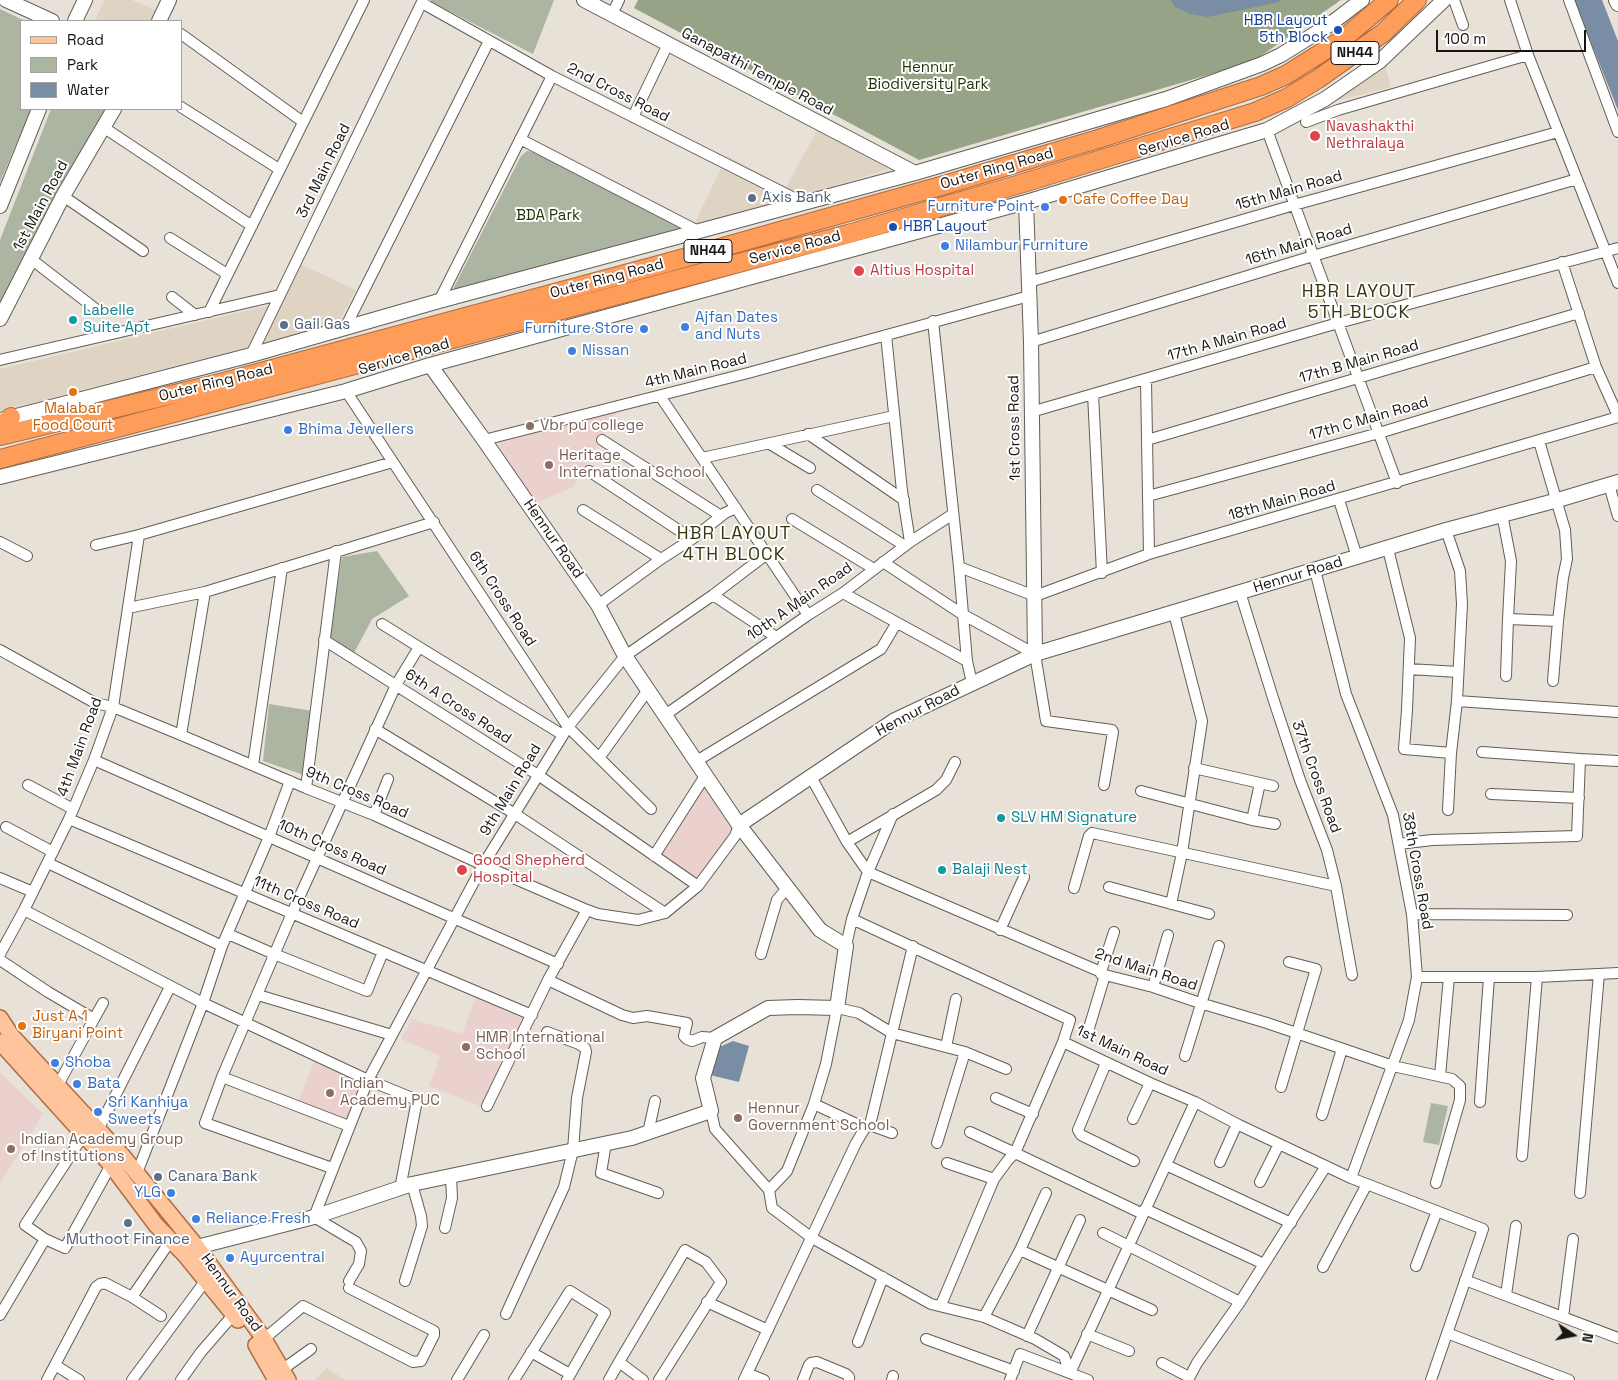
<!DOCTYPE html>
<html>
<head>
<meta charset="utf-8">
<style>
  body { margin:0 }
  #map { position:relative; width:1618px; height:1380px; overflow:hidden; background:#e7e1d7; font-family:"Space Grotesk",sans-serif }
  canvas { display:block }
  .legend { position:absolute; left:20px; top:20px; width:162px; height:90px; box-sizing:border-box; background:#fff; border:1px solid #a3a2a1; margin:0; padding:6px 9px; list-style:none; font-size:15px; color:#181613 }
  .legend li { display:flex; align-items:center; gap:10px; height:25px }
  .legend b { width:25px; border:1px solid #a3a2a1 }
  .north { position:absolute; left:1548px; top:1310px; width:50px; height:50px; -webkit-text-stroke:4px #fff; paint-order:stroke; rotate:101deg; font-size:14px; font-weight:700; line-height:20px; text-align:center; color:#181613 }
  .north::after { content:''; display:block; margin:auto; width:18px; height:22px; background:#181613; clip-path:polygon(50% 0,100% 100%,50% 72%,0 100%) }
  .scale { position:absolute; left:1436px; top:30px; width:150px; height:22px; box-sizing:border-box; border:2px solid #181613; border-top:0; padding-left:6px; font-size:15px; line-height:18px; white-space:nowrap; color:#181613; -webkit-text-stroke:4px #fff; paint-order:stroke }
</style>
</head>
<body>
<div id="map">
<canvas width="1618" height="1380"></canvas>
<ul class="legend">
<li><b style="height:6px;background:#fec49c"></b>Road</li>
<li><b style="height:14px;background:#acb5a1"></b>Park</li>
<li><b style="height:14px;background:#798da4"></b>Water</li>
</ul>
<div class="north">N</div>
<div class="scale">100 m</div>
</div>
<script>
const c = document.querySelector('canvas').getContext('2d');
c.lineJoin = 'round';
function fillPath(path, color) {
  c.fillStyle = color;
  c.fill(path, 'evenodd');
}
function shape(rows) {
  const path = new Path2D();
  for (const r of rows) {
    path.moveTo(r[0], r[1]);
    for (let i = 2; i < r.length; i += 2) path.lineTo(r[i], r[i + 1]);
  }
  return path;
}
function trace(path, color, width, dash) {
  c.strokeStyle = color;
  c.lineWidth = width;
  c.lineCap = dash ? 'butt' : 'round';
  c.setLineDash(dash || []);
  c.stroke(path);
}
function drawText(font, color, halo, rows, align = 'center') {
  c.font = font + ' "Space Grotesk",sans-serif';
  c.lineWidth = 4;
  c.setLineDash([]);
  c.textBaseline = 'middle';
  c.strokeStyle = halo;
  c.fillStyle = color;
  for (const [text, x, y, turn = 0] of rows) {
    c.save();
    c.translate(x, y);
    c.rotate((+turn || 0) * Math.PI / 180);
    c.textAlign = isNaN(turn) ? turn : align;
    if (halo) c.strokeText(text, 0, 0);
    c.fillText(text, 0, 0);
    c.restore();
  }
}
fillPath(shape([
  [104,0,132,0,158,11,153,21,95,21],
  [1384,62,1391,87,1336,101],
  [817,131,889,169,702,227,694,224,727,156,786,187],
  [300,264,356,290,338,324,0,411,0,369,279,303],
  [327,1368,345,1380,315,1380]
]), '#dfd4c4');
fillPath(shape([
  [617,412,573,487,534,504,498,443],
  [703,784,734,827,700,880,658,854],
  [477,994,527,1015,485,1108,429,1086,440,1056,401,1039,412,1019,462,1034],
  [314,1062,362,1083,346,1122,297,1104],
  [0,1072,43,1114,0,1184]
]), '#ebd1ce');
fillPath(shape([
  [431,0,554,0,533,54,431,2],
  [0,9,25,21,21,21,21,109,31,109,0,182],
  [51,109,107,109,0,309,0,240],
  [527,151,537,153,689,230,454,292,454,287,521,156],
  [377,551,409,596,372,619,354,653,329,639,342,557],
  [269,704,313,711,304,775,263,761],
  [1431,1103,1448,1106,1439,1145,1423,1142]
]), '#acb5a1');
fillPath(shape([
  [638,0,1341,0,1252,62,919,160,634,8]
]), '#97a387');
fillPath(shape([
  [1171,0,1281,0,1279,2,1208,17,1190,14,1174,6],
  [1574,0,1602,0,1618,41,1618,110],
  [733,1041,749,1046,739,1082,710,1075,717,1048]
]), '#798da4');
const street = shape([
  [1454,0,1463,25],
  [1510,0,1528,55,1618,283],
  [1569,0,1618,132],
  [422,3,552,76,804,203],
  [612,14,619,0],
  [181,34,303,122],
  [181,107,279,169],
  [633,117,668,44],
  [1306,122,1338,110,1528,55],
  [103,127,252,226],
  [1267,130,1397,483],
  [520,139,700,232],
  [63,196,143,251],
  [170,238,227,274],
  [31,259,97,310],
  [1562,262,1596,367,1618,416],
  [1029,282,1294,205,1558,132],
  [172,297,195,315],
  [439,301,552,76],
  [209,312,364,0],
  [933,321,959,567,967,661],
  [345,328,489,41],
  [886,335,902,491,910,542],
  [1031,342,1313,256,1577,179],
  [251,355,423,0],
  [0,360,280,295],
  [1146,380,1149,554],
  [346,391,568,727,651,809],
  [1093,394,1102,573],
  [660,396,808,615],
  [1031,412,1338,323,1618,248],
  [808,434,904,500],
  [484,440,748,373,1029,296],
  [602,440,721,516],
  [1147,440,1579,313],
  [1539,441,1565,530,1567,559,1563,578,1558,621,1553,681],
  [770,444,810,468],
  [702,458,894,416],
  [589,471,692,539],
  [1609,485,1618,516],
  [817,490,905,546],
  [1148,496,1379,433,1596,367],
  [1339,500,1357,557],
  [583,510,661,559],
  [1502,514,1511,561,1508,619,1558,621],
  [792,519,874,569],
  [1446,530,1460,571,1462,604,1457,701,1618,712],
  [0,542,27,556],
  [96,545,139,535,393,462],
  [1388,549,1410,638,1407,710,1404,749,1451,753],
  [883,562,962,614,1035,654,1046,721,1112,730,1113,732,1104,785],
  [959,567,1035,596,1149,554,1618,417],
  [1315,570,1346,694,1393,815,1412,914,1417,977,1409,1020,1351,1178],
  [1240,592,1273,698,1300,780,1327,850,1336,886,1352,975],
  [843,593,967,661,972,683],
  [713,595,776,637],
  [598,605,661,559,692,539,725,513,736,508],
  [128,608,205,592,434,522],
  [382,624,419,647],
  [324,640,538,775,698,886],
  [0,650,95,703,113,707,181,735,306,788,374,815,483,865,587,910],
  [1409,669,1458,672],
  [1506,676,1508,619],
  [665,715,808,615,843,593,910,542,953,514],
  [375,729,515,814,665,913],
  [181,735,205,592],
  [1482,752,1580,759],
  [599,758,648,690],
  [94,760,558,964],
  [695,762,881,649,896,624],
  [253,765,282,568],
  [1194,768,1273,786],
  [811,777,847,842,868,872,852,919,846,946],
  [1260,783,1252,820,1275,824],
  [28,785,73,809],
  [306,788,336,551],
  [1141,791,1252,820],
  [1491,794,1579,798],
  [1448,810,1451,753,1457,701],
  [893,814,868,872,1101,972,1101,974,1153,987,1200,1003,1267,1023,1393,1066,1452,1079,1460,1086,1460,1100,1436,1183],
  [374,815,388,779],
  [69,819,532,1015],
  [6,827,53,852],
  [847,842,936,790,946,780,955,762],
  [1399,844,1432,840,1577,836,1580,759,1618,761],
  [654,856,705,776],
  [48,863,222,946],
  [0,878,33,892],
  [1109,887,1209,914],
  [1074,888,1089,836,1092,833,1336,886],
  [1171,904,1182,853,1202,721,1174,613],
  [24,910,203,1003,368,1080,417,1100,400,1189],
  [1412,914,1567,915],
  [852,919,1070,1020,1063,1042,1150,1083,1195,1102,1239,1125,1351,1178,1483,1229,1431,1380],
  [1000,930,1024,877],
  [228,934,274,954,367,991,383,952],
  [0,954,24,910,69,819,94,760,113,707,139,535],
  [761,954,777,900,787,888],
  [0,960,48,992,94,1019,58,1085],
  [1101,972,1114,932],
  [1417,977,1537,977,1618,973],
  [548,980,622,1015,633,1018,647,1016,687,1023,684,1036,687,1039,692,1041,702,1037,715,1038],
  [1153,987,1168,935],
  [258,995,392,1035],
  [94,1019,103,1003],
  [1089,1028,1105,975],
  [1063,1042,1015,1153,1143,1214],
  [946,1047,956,999],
  [1185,1056,1219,946],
  [1106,1063,1078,1130,1081,1135,1134,1161],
  [1440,1076,1449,977],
  [222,1077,349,1126],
  [1281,1087,1316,969,1289,962],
  [996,1098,1033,1114],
  [1480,1102,1489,977],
  [814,1104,865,1128],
  [487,1106,548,980,587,910,598,914,638,920,665,913,698,886,735,836,739,825],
  [711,1111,715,1129,769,1190,772,1208,812,1238,931,1304,984,1317,1035,1339,1064,1356,1070,1373],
  [1322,1115,1342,1049],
  [1133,1119,1150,1083],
  [870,1125,892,1133],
  [98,1130,170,987],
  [648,1133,655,1101],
  [83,1136,25,1225,45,1239,65,1248,111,1165],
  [606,1143,601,1173,658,1193],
  [937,1143,965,1052],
  [1522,1156,1537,977],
  [1220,1162,1237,1124],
  [947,1163,994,1179],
  [1166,1165,1291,1223],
  [332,1168,205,1123,222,1077,292,913,396,685,419,647,563,735],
  [137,1173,203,1003,222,946,269,837,290,781],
  [1260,1182,1279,1144],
  [769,1190,787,1171,814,1104,826,1064,837,1008,859,1013,892,1033,965,1052,1006,1069],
  [1580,1193,1599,974],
  [1145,1209,1264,1264],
  [445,1228,452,1198,451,1176],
  [1103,1233,1240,1302],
  [1020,1250,1046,1193],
  [1416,1266,1437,1211],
  [1323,1267,1367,1184],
  [1465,1280,1618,1338],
  [349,1281,359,1264,361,1251,356,1242,314,1217,368,1080,483,865,568,727,625,656,713,595,767,554],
  [405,1281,422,1226,421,1216,412,1184],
  [1506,1295,1516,1226],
  [132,1297,171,1240],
  [707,1302,768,1330],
  [941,1305,994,1179,1008,1160,1015,1153,970,1132],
  [506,1314,564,1187,573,1150,577,1098,586,1052,585,1048,579,1044,547,1032],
  [0,1315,45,1239],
  [984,1317,1020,1250,1152,1310],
  [1563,1317,1573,1239],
  [1447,1333,1569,1380],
  [1087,1334,1129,1351],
  [1027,1336,1080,1220],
  [264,1339,303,1306,413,1362,421,1361,434,1335,434,1331,349,1288],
  [926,1339,1014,1371],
  [858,1342,883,1277],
  [531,1352,570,1374],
  [619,1362,685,1250,706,1262,721,1282,659,1380],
  [1162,1363,1189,1377],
  [55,1365,79,1380],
  [283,1369,311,1349],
  [747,1373,764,1380],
  [1070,1373,1195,1102],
  [47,1380,96,1287,100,1284,105,1283,132,1297,161,1316],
  [132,1380,206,1280],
  [181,1380,201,1352,234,1314],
  [457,1380,484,1335],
  [514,1380,570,1291,605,1313,567,1380],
  [609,1380,619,1362,643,1380],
  [744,1380,856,1143,865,1128,870,1125,913,946],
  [803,1380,809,1365,811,1363,817,1362,846,1374,849,1377,849,1380],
  [892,1380,893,1376],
  [1010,1380,1020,1354,1088,1380],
  [1188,1380,1197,1363,1240,1302,1326,1166]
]);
const secondary = shape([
  [6,0,52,21],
  [584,0,915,173],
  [1616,0,1618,4],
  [75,21,85,0],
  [159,21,169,0],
  [1026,202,1031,342,1035,654],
  [0,206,39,109],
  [0,319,63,196,114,109],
  [1,420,251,355,439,301,915,173,1166,99,1262,64,1281,55,1329,25,1362,0],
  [0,477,346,391,430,365,1026,202,1267,130,1325,99,1380,61,1444,0],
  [739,825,895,720,1035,654,1446,530,1558,500,1618,482],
  [188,1253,197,1247,314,1217,412,1184,632,1138,711,1111,703,1078,715,1038,768,1008,797,1007,837,1008,846,946,820,930,739,825,625,656,598,605,484,440,430,365]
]);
const primary = shape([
  [0,1018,11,1035,121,1154,197,1247,264,1339,288,1380],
  [0,1042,111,1165,156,1225,185,1255,238,1320],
  [256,1345,276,1380]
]);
const highway = shape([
  [0,427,11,417],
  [0,436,224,382,666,263,941,186,1098,139,1261,86,1286,75,1343,39,1389,0],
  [0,459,848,234,1020,184,1255,112,1287,98,1318,79,1383,33,1417,0]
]);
trace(street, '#635e56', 12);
trace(secondary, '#635e56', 16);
trace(primary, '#ae6d41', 18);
trace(highway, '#ae6d41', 20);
trace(street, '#fff', 10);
trace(secondary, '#fff', 14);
trace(primary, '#fec49c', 15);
trace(highway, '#fe9c5a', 18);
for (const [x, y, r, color] of [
  [1338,30,5,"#1a4fb4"],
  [1315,136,6,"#e0444e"],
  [752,198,5,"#5c6f8a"],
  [1063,200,5,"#e8710a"],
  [1045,207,5,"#3f7fe0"],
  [893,227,5,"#1a4fb4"],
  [945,246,5,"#3f7fe0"],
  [859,271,6,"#e0444e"],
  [73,320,5,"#0f9aa8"],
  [284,325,5,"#5c6f8a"],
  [685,327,5,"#3f7fe0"],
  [644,329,5,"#3f7fe0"],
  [572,351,5,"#3f7fe0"],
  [73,392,5,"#e8710a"],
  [530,426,5,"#8d6e63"],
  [288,430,5,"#3f7fe0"],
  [549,465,5,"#8d6e63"],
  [1001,818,5,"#0f9aa8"],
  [462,870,6,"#e0444e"],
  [942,870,5,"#0f9aa8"],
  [22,1026,5,"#e8710a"],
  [466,1047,5,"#8d6e63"],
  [55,1063,5,"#3f7fe0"],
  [77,1084,5,"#3f7fe0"],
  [330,1093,5,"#8d6e63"],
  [98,1112,5,"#3f7fe0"],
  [738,1118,5,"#8d6e63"],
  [11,1149,5,"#8d6e63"],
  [158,1177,5,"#5c6f8a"],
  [171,1193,5,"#3f7fe0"],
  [196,1219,5,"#3f7fe0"],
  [128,1223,5,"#5c6f8a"],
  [230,1258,5,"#3f7fe0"]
]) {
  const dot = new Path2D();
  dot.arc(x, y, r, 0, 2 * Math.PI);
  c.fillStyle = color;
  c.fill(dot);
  trace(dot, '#fff', 2);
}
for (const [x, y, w] of [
  [1355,53,48],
  [708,251,48]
]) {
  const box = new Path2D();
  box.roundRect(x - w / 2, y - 11.5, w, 23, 4);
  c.fillStyle = '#fff';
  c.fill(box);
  trace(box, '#181613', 1);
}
drawText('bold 14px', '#181613', null, [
  ["NH44",1355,53],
  ["NH44",708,251]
]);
drawText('15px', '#164399', '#fff', [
  ["HBR Layout",1328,21],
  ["5th Block",1328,38],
  ["HBR Layout",903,227,"left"]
], 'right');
drawText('15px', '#253404', '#fff', [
  ["Hennur",928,68],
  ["Biodiversity Park",928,85],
  ["BDA Park",548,216]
]);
drawText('15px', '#181613', '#fff', [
  ["Ganapathi Temple Road",757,72,28],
  ["2nd Cross Road",618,93,27],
  ["Service Road",1184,138,-17],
  ["Outer Ring Road",997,169,-16],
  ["3rd Main Road",324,171,-64],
  ["15th Main Road",1289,191,-16],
  ["1st Main Road",41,206,-62],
  ["16th Main Road",1299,245,-17],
  ["Service Road",795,248,-15],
  ["Outer Ring Road",607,279,-15],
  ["17th A Main Road",1227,340,-16],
  ["Service Road",404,357,-17],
  ["17th B Main Road",1359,362,-16],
  ["4th Main Road",696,371,-14],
  ["Outer Ring Road",216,383,-14],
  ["17th C Main Road",1369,419,-16],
  ["1st Cross Road",1015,428,-91],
  ["18th Main Road",1282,501,-16],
  ["Hennur Road",553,539,55],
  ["Hennur Road",1298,575,-17],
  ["6th Cross Road",502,599,57],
  ["10th A Main Road",800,602,-35],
  ["6th A Cross Road",458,707,33],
  ["Hennur Road",918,711,-28],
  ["4th Main Road",80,747,-70],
  ["37th Cross Road",1316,777,70],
  ["9th Main Road",511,790,-59],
  ["9th Cross Road",357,793,23],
  ["10th Cross Road",332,848,24],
  ["38th Cross Road",1417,871,80],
  ["11th Cross Road",306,903,23],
  ["2nd Main Road",1146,970,18],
  ["1st Main Road",1122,1051,25],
  ["Hennur Road",231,1293,54]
]);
drawText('15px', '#be3a42', '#fff', [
  ["Navashakthi",1326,127],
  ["Nethralaya",1326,144],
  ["Altius Hospital",870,271],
  ["Good Shepherd",473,861],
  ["Hospital",473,878]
], 'left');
drawText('15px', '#4e5e75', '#fff', [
  ["Axis Bank",762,198],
  ["Gail Gas",294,325],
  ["Canara Bank",168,1177],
  ["Muthoot Finance",128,1240,"center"]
], 'left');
drawText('15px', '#c56008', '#fff', [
  ["Cafe Coffee Day",1073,200],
  ["Malabar",73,409,"center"],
  ["Food Court",73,426,"center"],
  ["Just A 1",32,1017],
  ["Biryani Point",32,1034]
], 'left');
drawText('15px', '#366cbe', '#fff', [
  ["Furniture Point",1035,207,"right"],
  ["Nilambur Furniture",955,246],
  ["Ajfan Dates",695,318],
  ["and Nuts",695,335],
  ["Furniture Store",634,329,"right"],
  ["Nissan",582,351],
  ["Bhima Jewellers",298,430],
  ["Shoba",65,1063],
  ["Bata",87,1084],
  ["Sri Kanhiya",108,1103],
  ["Sweets",108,1120],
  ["YLG",161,1193,"right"],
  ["Reliance Fresh",206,1219],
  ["Ayurcentral",240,1258]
], 'left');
drawText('15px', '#0d838f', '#fff', [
  ["Labelle",83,311],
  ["Suite Apt",83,328],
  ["SLV HM Signature",1011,818],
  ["Balaji Nest",952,870]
], 'left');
drawText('15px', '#785e54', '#fff', [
  ["Vbr pu college",540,426],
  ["Heritage",559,456],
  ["International School",559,473],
  ["HMR International",476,1038],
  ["School",476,1055],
  ["Indian",340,1084],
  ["Academy PUC",340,1101],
  ["Hennur",748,1109],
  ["Government School",748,1126],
  ["Indian Academy Group",21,1140],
  ["of Institutions",21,1157]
], 'left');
c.letterSpacing = '1px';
drawText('18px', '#37370d', '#fff', [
  ["HBR LAYOUT",1359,292],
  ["5TH BLOCK",1359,313],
  ["HBR LAYOUT",734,534],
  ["4TH BLOCK",734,555]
]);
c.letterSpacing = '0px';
</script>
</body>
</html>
